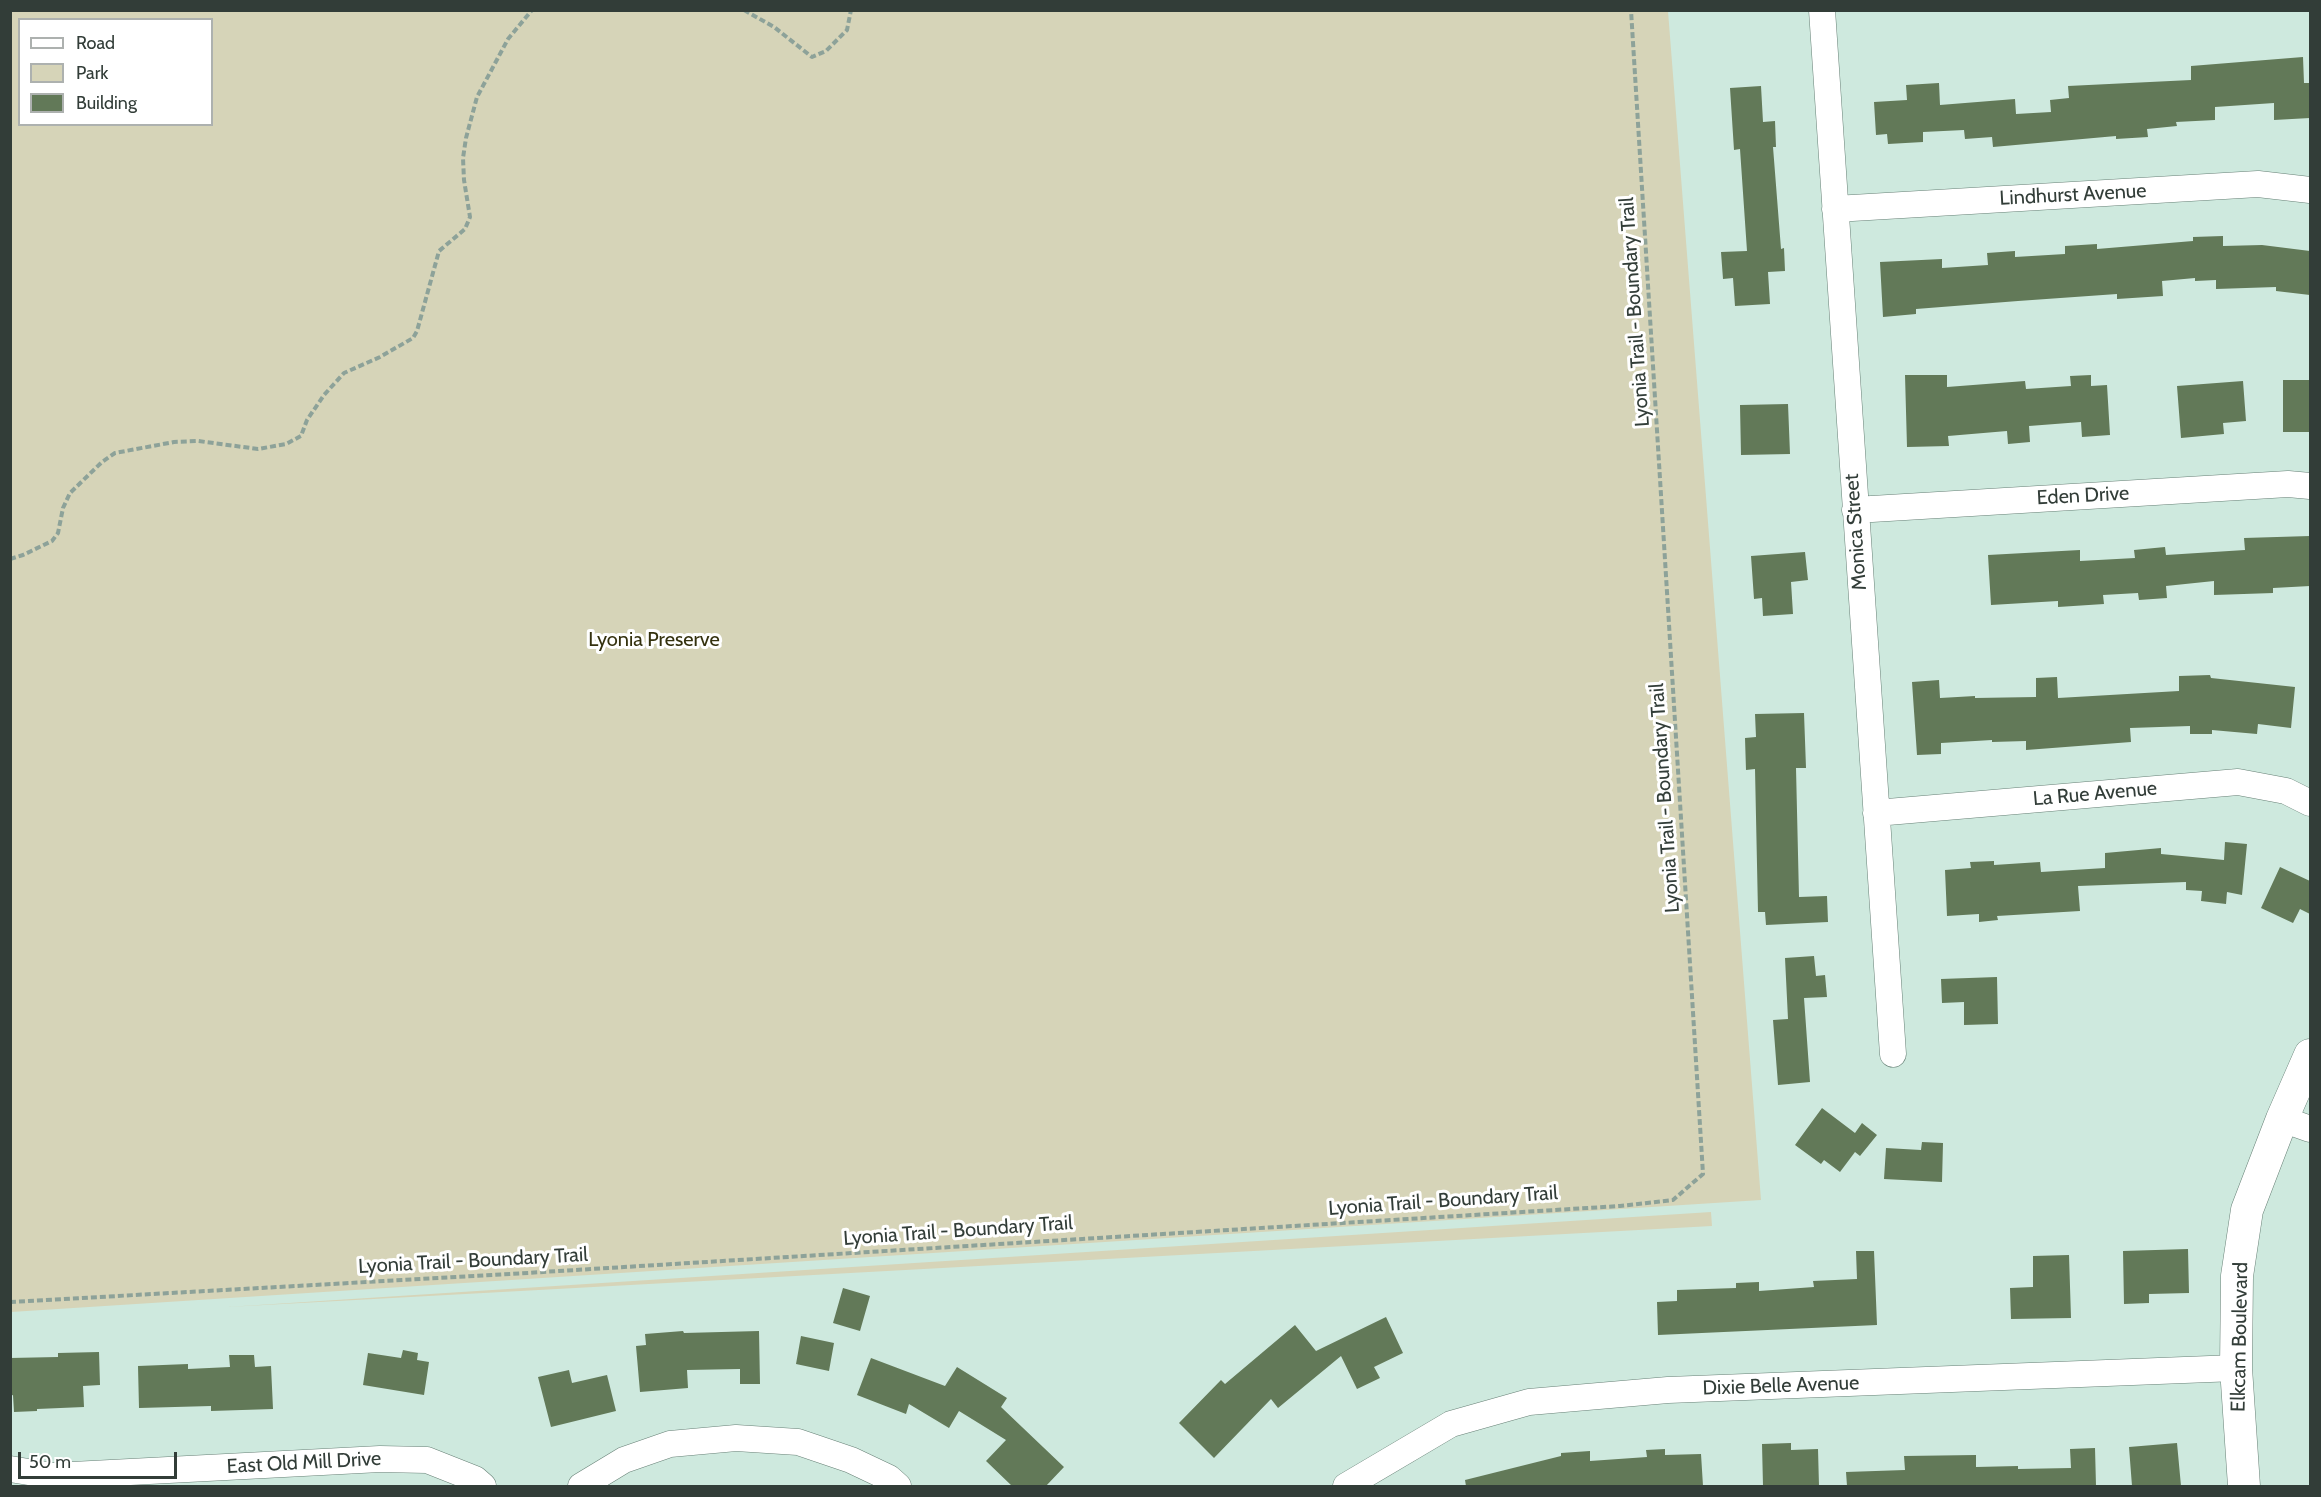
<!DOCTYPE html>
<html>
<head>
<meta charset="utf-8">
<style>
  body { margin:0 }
  #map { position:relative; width:2321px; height:1497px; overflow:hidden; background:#cee9de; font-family:Cabin,sans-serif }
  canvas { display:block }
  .frame { position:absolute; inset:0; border:12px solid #323d38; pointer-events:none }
  .legend { position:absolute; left:18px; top:18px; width:195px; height:108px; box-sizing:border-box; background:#fff; border:2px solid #adb1af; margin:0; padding:8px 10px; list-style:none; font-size:18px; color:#323d38 }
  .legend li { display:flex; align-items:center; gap:12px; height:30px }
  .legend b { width:30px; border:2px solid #adb1af }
  .scale { position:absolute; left:18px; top:1452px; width:159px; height:27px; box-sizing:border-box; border:3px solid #323d38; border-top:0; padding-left:8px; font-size:18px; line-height:21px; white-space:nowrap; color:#323d38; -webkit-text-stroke:4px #fff; paint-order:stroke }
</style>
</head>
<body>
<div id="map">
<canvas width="2321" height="1497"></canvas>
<div class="frame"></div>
<ul class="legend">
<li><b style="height:8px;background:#fff"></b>Road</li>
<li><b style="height:16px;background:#d6d4b8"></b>Park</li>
<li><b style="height:16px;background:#627958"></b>Building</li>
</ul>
<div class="scale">50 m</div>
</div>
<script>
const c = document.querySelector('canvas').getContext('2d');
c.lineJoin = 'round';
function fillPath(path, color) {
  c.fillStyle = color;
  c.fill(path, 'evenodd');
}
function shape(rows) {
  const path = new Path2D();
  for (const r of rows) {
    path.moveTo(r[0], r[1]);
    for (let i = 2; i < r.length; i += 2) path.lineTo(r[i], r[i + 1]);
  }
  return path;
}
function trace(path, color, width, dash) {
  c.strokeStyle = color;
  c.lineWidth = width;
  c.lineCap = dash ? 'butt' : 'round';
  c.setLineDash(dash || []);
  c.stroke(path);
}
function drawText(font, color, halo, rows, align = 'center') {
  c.font = font + ' Cabin,sans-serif';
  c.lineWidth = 6;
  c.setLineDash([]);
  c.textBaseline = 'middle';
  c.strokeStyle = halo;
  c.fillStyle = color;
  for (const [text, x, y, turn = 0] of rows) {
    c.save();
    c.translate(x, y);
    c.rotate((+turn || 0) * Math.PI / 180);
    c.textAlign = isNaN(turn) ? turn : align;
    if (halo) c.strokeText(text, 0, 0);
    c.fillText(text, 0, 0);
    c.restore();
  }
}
fillPath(shape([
  [11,10,1668,11,1761,1200,11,1312],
  [20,20,212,20,212,124,20,124],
  [1711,1212,1712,1226,227,1307]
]), '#d6d4b8');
fillPath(shape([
  [2303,57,2304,83,2310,83,2310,118,2274,120,2274,103,2215,107,2215,120,2176,122,2177,126,2147,129,2148,137,2116,139,2116,136,1993,147,1992,137,1965,139,1964,130,1923,132,1923,142,1888,144,1887,134,1876,135,1874,102,1907,100,1906,85,1939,83,1940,105,2015,99,2016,114,2051,112,2050,100,2069,98,2068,86,2191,80,2191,66],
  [1761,86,1763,122,1775,121,1776,147,1773,147,1781,249,1784,248,1785,271,1768,272,1770,304,1735,306,1733,278,1723,279,1721,252,1747,251,1740,149,1734,150,1730,88],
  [2223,236,2223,246,2262,245,2310,251,2310,295,2276,291,2276,287,2216,289,2216,280,2195,281,2195,278,2162,281,2163,296,2117,299,2117,294,2018,301,1916,309,1916,314,1883,317,1880,262,1942,259,1942,268,1988,265,1987,253,2015,251,2015,257,2065,254,2065,246,2097,244,2097,249,2193,241,2193,237],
  [1905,375,1947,375,1947,387,2025,381,2026,389,2071,386,2070,376,2091,375,2091,386,2107,385,2110,435,2082,437,2081,422,2029,426,2030,442,2008,444,2007,431,1948,436,1949,446,1907,447],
  [2283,380,2310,380,2310,432,2283,432],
  [2243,381,2246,421,2223,423,2224,434,2181,438,2177,386],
  [1788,404,1790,454,1741,455,1740,405],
  [2310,536,2310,586,2273,588,2273,593,2214,595,2214,581,2166,586,2167,598,2139,600,2138,593,2103,595,2104,604,2058,607,2058,601,1991,605,1988,555,2080,550,2080,561,2135,558,2134,550,2165,547,2166,555,2245,550,2244,538],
  [1805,552,1808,580,1791,582,1793,614,1763,616,1762,598,1754,599,1751,556],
  [2210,675,2211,678,2295,687,2291,728,2258,724,2257,734,2212,730,2212,734,2190,734,2190,726,2130,728,2131,742,2026,750,2026,741,1992,742,1992,740,1941,743,1941,754,1917,755,1912,682,1939,680,1940,698,1975,696,1975,698,2036,697,2036,678,2057,677,2058,698,2179,691,2179,676],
  [1804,713,1806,768,1796,768,1799,897,1827,896,1828,922,1766,925,1765,912,1758,912,1755,769,1746,770,1745,738,1756,737,1755,714],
  [2225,842,2247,844,2242,895,2227,892,2226,904,2201,901,2202,891,2186,890,2186,882,2078,886,2080,911,1997,916,1998,920,1979,922,1979,914,1947,916,1945,870,1971,868,1970,862,1994,861,1994,865,2040,862,2041,872,2105,868,2105,853,2161,848,2161,854,2224,860],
  [2280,867,2310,881,2310,914,2300,909,2293,923,2261,908],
  [1814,956,1816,976,1825,975,1827,997,1804,998,1810,1082,1778,1085,1773,1020,1788,1019,1785,958],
  [1997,977,1998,1024,1964,1025,1964,1002,1942,1003,1941,979],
  [1822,1108,1855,1133,1862,1123,1877,1135,1860,1156,1855,1152,1840,1172,1824,1160,1821,1164,1795,1145],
  [1922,1142,1943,1143,1942,1182,1884,1179,1886,1148,1921,1150],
  [2188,1249,2189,1293,2149,1294,2149,1303,2124,1304,2123,1251],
  [1856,1251,1874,1251,1877,1325,1658,1335,1657,1302,1677,1301,1677,1290,1736,1288,1736,1283,1759,1282,1759,1291,1814,1287,1813,1281,1857,1279],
  [2069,1255,2071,1318,2011,1319,2010,1288,2033,1287,2033,1256],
  [843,1288,870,1296,860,1331,833,1323],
  [1386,1317,1403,1353,1374,1367,1380,1378,1357,1389,1341,1356,1278,1408,1271,1399,1214,1458,1179,1423,1221,1380,1225,1384,1295,1325,1316,1351],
  [683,1331,684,1333,759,1331,760,1384,740,1384,740,1369,687,1370,688,1388,640,1392,636,1346,646,1345,645,1334],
  [801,1336,834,1343,829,1371,796,1364],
  [403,1350,418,1353,417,1360,429,1362,424,1395,363,1385,368,1353,401,1358],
  [99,1352,100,1385,83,1386,84,1407,37,1409,37,1411,14,1412,13,1395,10,1396,10,1358,58,1357,58,1353],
  [229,1355,254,1355,255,1367,271,1366,273,1409,211,1411,211,1406,139,1408,138,1366,188,1364,188,1369,230,1367],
  [871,1358,945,1386,957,1367,1007,1398,1001,1407,1064,1467,1046,1486,1012,1486,986,1461,1006,1440,959,1411,949,1428,909,1404,906,1414,857,1395],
  [569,1370,572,1383,607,1375,616,1411,551,1427,538,1377],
  [1791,1443,1791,1450,1818,1449,1819,1486,1763,1486,1762,1444],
  [2177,1443,2181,1486,2132,1486,2129,1447],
  [2095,1448,2096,1486,1847,1486,1846,1472,1905,1470,1904,1456,1976,1455,1976,1467,2018,1466,2018,1469,2071,1468,2070,1449],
  [1665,1449,1665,1455,1701,1454,1703,1486,1466,1486,1465,1480,1561,1456,1561,1453,1590,1451,1590,1461,1647,1457,1646,1450]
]), '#627958');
const minor = shape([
  [1822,10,1893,1054],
  [1835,209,2258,184,2310,190],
  [1855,510,2288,484,2310,486],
  [1876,813,2238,782,2286,791,2310,803],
  [2282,1119,2310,1129],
  [10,1469,53,1476,380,1459,427,1460,475,1479,483,1486],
  [581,1486,624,1460,670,1444,736,1438,798,1442,851,1460,889,1478,898,1486],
  [1346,1486,1451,1424,1529,1402,1668,1390,2236,1368]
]);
const tertiary = shape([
  [2244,1486,2236,1368,2237,1276,2247,1210,2282,1119,2310,1055]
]);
trace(minor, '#678076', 27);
trace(tertiary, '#678076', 33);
trace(shape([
  [744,10,774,27,812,57,826,51,847,30,851,10],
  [10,559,23,555,52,541,58,533,63,508,70,493,102,462,115,453,174,442,198,441,258,449,286,444,301,436,307,420,324,395,344,373,380,357,413,338,417,331,439,251,465,229,470,217,464,180,463,158,466,138,477,97,508,39,532,10],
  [10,1302,510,1274,1620,1206,1673,1200,1703,1174,1631,10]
]), '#8da299', 4, [6, 3]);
trace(minor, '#fff', 26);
trace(tertiary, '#fff', 32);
drawText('20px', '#323d38', '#fff', [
  ["Lindhurst Avenue",2073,195,-3],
  ["Lyonia Trail - Boundary Trail",1635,312,-94],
  ["Eden Drive",2083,496,-3],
  ["Monica Street",1856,532,-94],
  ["La Rue Avenue",2095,794,-5],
  ["Lyonia Trail - Boundary Trail",1665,798,-94],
  ["Lyonia Trail - Boundary Trail",1443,1201,-4],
  ["Lyonia Trail - Boundary Trail",958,1231,-4],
  ["Lyonia Trail - Boundary Trail",473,1261,-3],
  ["Elkcam Boulevard",2240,1337,-89],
  ["Dixie Belle Avenue",1781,1386,-2],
  ["East Old Mill Drive",304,1463,-3]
]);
drawText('20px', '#34310e', '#fff', [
  ["Lyonia Preserve",654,640]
]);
</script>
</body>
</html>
